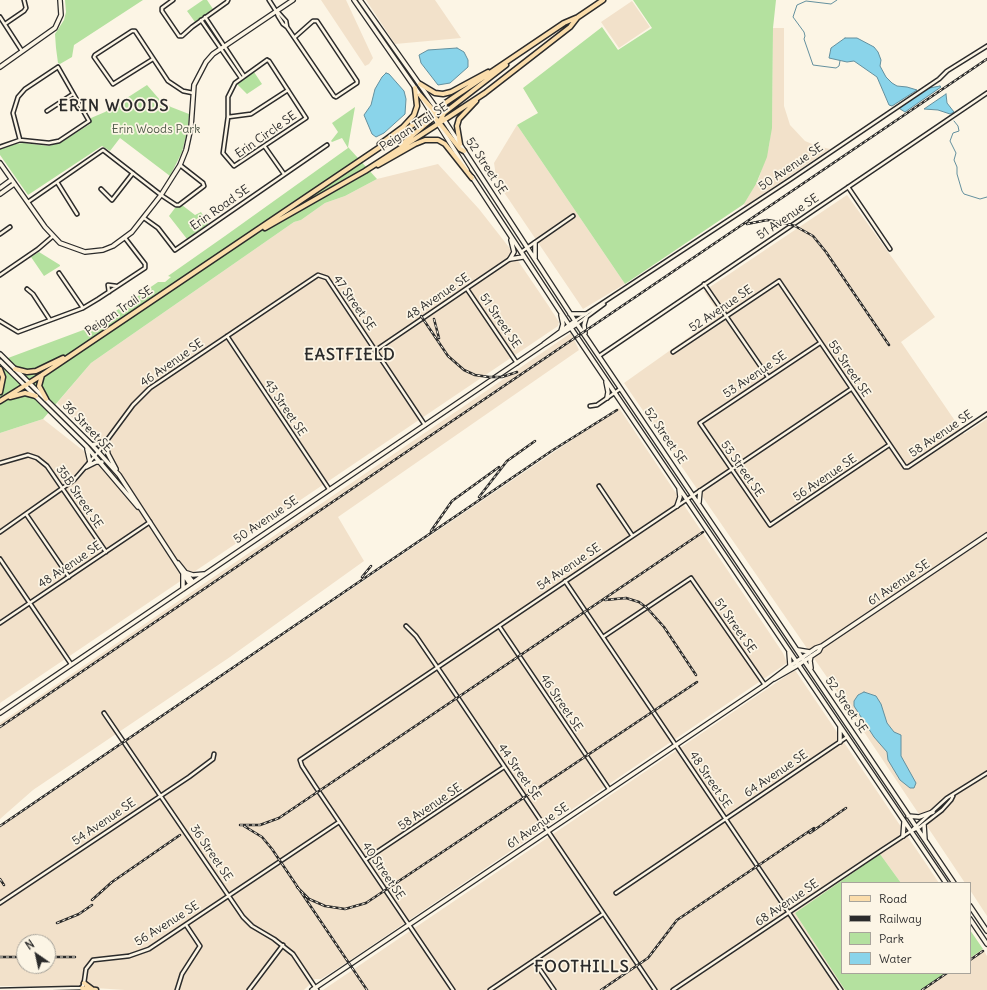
<!DOCTYPE html>
<html>
<head>
<meta charset="utf-8">
<style>
  body { margin:0 }
  #map { position:relative; width:987px; height:990px; overflow:hidden; background:#fcf5e5; font-family:Delius,sans-serif }
  canvas { display:block }
  .legend { position:absolute; left:841px; top:882px; width:130px; height:92px; box-sizing:border-box; background:#fcf5e5; border:1px solid #a8a49b; margin:0; padding:5px 7px; list-style:none; font-size:12px; color:#2b2b2b }
  .legend li { display:flex; align-items:center; gap:8px; height:20px }
  .legend b { width:20px; border:1px solid #a8a49b }
  .north { position:absolute; left:16px; top:934px; width:40px; height:40px; box-sizing:border-box; background:#fcf5e5; border:1px solid #a8a49b; border-radius:50%; rotate:326deg; font-size:11px; font-weight:700; line-height:16px; text-align:center; color:#2b2b2b }
  .north::after { content:''; display:block; margin:auto; width:14px; height:18px; background:#2b2b2b; clip-path:polygon(50% 0,100% 100%,50% 72%,0 100%) }
</style>
</head>
<body>
<div id="map">
<canvas width="987" height="990"></canvas>
<ul class="legend">
<li><b style="height:5px;background:#fbddab"></b>Road</li>
<li><b style="height:5px;background:#2b2b2b"></b>Railway</li>
<li><b style="height:11px;background:#b4e19f"></b>Park</li>
<li><b style="height:11px;background:#8ad4ea"></b>Water</li>
</ul>
<div class="north">N</div>
</div>
<script>
const c = document.querySelector('canvas').getContext('2d');
c.lineJoin = 'round';
function fillPath(path, color) {
  c.fillStyle = color;
  c.fill(path, 'evenodd');
}
function shape(rows) {
  const path = new Path2D();
  for (const r of rows) {
    path.moveTo(r[0], r[1]);
    for (let i = 2; i < r.length; i += 2) path.lineTo(r[i], r[i + 1]);
  }
  return path;
}
function trace(path, color, width, dash) {
  c.strokeStyle = color;
  c.lineWidth = width;
  c.lineCap = dash ? 'butt' : 'round';
  c.setLineDash(dash || []);
  c.stroke(path);
}
function drawText(font, color, halo, rows, align = 'center') {
  c.font = font + ' Delius,sans-serif';
  c.lineWidth = 3.5;
  c.setLineDash([]);
  c.textBaseline = 'middle';
  c.strokeStyle = halo;
  c.fillStyle = color;
  for (const [text, x, y, turn = 0] of rows) {
    c.save();
    c.translate(x, y);
    c.rotate((+turn || 0) * Math.PI / 180);
    c.textAlign = isNaN(turn) ? turn : align;
    if (halo) c.strokeText(text, 0, 0);
    c.fillText(text, 0, 0);
    c.restore();
  }
}
fillPath(shape([
  [321,0,346,0,373,58,369,64,365,66],
  [366,0,435,0,461,38,395,44],
  [632,1,650,27,619,48,601,22],
  [773,28,784,28,784,106,790,125,805,141,817,146,830,149,745,206,744,204,759,178,769,146,772,121],
  [517,125,625,284,583,309,497,182,494,163],
  [438,164,479,209,508,246,548,305,559,322,558,326,0,703,0,433,43,419,85,452,114,458,57,403,91,363,294,222,301,220,325,203,345,196,377,179],
  [847,195,935,317,901,342,964,434,987,419,987,916,970,890,970,883,965,883,842,699,624,383,720,315,704,291],
  [571,333,579,350,338,517,364,561,230,657,33,790,0,819,0,723],
  [619,408,783,653,787,663,346,963,321,979,315,979,304,990,125,990,80,987,0,986,0,827],
  [24,942,48,942,48,966,24,966],
  [795,670,939,883,901,883,880,854,795,913,845,990,323,990],
  [983,949,987,956,987,990,923,990,948,973,970,973,970,958]
]), '#f2e1ca');
fillPath(shape([
  [65,0,143,0,74,45,72,57,60,64,58,63,56,48,55,34,64,20,66,12],
  [203,0,207,0,213,9,195,22,187,11],
  [633,0,776,0,773,28,772,128,767,157,756,184,744,204,625,284,517,125,538,113,523,88,602,27,618,50,652,28],
  [254,72,262,84,247,94,237,84],
  [147,85,160,100,171,107,189,114,188,128,182,152,170,176,120,138,110,151,102,146,28,195,0,155,0,149,8,145,23,143,49,146,60,143,90,124,91,118,105,112],
  [355,107,348,147,377,179,345,196,325,203,301,220,294,222,91,363,43,419,0,433,0,361,94,326,158,282,165,282,171,277,168,276,225,236,348,148,342,138,332,142,331,141,338,132,332,123],
  [182,205,195,215,201,212,208,224,187,239,169,216,175,208],
  [39,252,60,265,60,266,44,276,31,257],
  [880,854,901,883,842,883,842,973,948,973,923,990,845,990,795,913],
  [970,930,983,949,970,958]
]), '#b4e19f');
const water = shape([
  [845,38,857,38,874,47,878,52,881,60,880,66,886,77,892,83,897,86,907,87,917,90,892,106,889,105,877,77,854,61,847,62,829,58,831,48,845,38],
  [457,48,464,52,468,60,468,67,450,83,438,85,421,63,419,55,428,50,457,48],
  [386,73,389,74,404,91,406,99,405,114,384,133,376,137,372,134,364,115,371,105,375,89,382,77,386,73],
  [940,86,941,87,905,112,897,107,924,89,940,86],
  [946,94,947,103,954,112,950,114,938,110,924,109,946,94],
  [864,692,876,696,881,704,887,723,894,732,901,735,901,756,916,783,914,788,910,788,900,780,888,760,887,752,874,737,854,706,854,701,858,695,864,692]
]);
fillPath(water, '#8ad4ea');
trace(water, '#64909e', 1);
trace(shape([
  [837,0,831,4,806,1,797,5,793,17,804,32,805,36,804,39,813,65,836,68,839,66,840,61],
  [954,121,958,126,959,131,953,133,950,141,956,153,954,160,957,167,957,174,962,191,964,194,980,199,987,197]
]), '#64909e', 1);
const street = shape([
  [173,0,162,8,162,11,179,36,182,36,192,27,227,2,228,0],
  [269,0,276,11,278,16,283,24,287,27],
  [277,11,286,21,287,27,334,96,336,97,357,83,357,81,317,21,313,21,295,37],
  [0,17,22,51],
  [205,17,244,76],
  [201,20,241,78],
  [5,24,24,11,26,8,24,0],
  [153,59,113,84,94,57,95,55,132,31,135,31,168,81,183,91,193,93],
  [267,60,269,61,306,118,234,166,223,153,228,117,228,97,235,83,267,60],
  [47,111,73,94],
  [228,117,251,114,288,90],
  [0,147,20,140,49,143,59,141,89,121,58,67,25,89,18,97,13,113,20,140],
  [265,147,284,174],
  [57,182,77,214],
  [848,187,890,249],
  [101,189,112,200,133,173],
  [28,202,103,150,161,195,176,205,179,205,204,186,203,183,180,165],
  [144,218,158,228,175,250,327,145],
  [0,234,10,227],
  [521,252,573,216],
  [59,273,83,308],
  [0,275,38,249,52,237],
  [704,284,768,377],
  [27,289,33,294,50,320],
  [467,289,517,363],
  [109,292,108,285,116,286],
  [0,321,18,332,83,308,98,299,145,268,145,264,125,238],
  [575,321,791,179,939,79,947,71,987,46],
  [577,324,604,304],
  [227,336,329,489],
  [820,343,700,423,770,525,889,445],
  [376,350,510,259],
  [673,352,779,281,905,467,908,467,987,414],
  [599,356,987,93],
  [590,406,597,405,620,389],
  [0,463,28,455,37,458,47,466,106,552],
  [599,486,632,535],
  [26,514,69,577],
  [0,532,74,480,99,451,133,405,150,388,318,275,327,278,425,425],
  [0,559,71,664],
  [565,581,841,990],
  [0,623,150,522],
  [406,626,416,636,444,677,655,990],
  [499,626,609,789],
  [603,637,691,578,765,685],
  [104,713,243,917,252,926,274,939,293,954,317,990],
  [911,831,947,798,987,773],
  [365,860,504,767],
  [616,893,847,737],
  [0,903,189,777,213,759,214,754],
  [534,961,554,990],
  [0,990,82,988,84,983,86,969,93,960,129,956,149,949,339,822],
  [177,990,182,974,200,946,186,925],
  [249,990,283,945],
  [453,990,315,786,302,766,300,760,851,389],
  [490,990,603,914],
  [673,990,882,850,911,831,920,827,942,810,951,800,953,796]
]);
const secondary = shape([
  [354,0,420,95,467,170],
  [360,0,437,109,575,321,954,883],
  [0,67,55,28,61,15,60,0],
  [0,163,45,227,60,243,85,252,103,250,113,246,132,232,161,195,180,165,186,150,191,127,194,85,206,62,213,54,293,0],
  [472,177,571,328,946,883],
  [0,188,11,180],
  [0,194,14,184],
  [535,258,535,243],
  [510,259,514,252,511,240],
  [510,259,523,257],
  [570,314,586,314],
  [561,315,563,324,561,331],
  [585,333,584,325,586,318],
  [544,344,575,321],
  [0,354,92,445,119,475,190,584],
  [0,361,86,446,138,507],
  [606,382,608,392,607,398],
  [92,445,106,441,108,454,116,469],
  [87,449,90,462],
  [86,467,96,462,102,462],
  [699,502,700,491],
  [677,506,680,497,679,488],
  [178,563,193,582],
  [187,573,193,575,204,574],
  [183,589,183,574],
  [798,650,810,652],
  [789,652,790,665],
  [811,668,810,661,811,656],
  [774,679,795,667,819,651,821,647],
  [0,713,543,345,577,324],
  [840,742,840,727],
  [908,816,919,817,933,812],
  [924,825,925,840],
  [903,836,904,822],
  [970,906,987,931],
  [970,919,987,944],
  [312,990,765,685,790,666,816,648,822,646,987,535]
]);
const primary = shape([
  [420,84,435,93,443,94,451,92,488,72],
  [420,95,435,112],
  [433,115,460,149,464,151],
  [438,124,444,113,506,65],
  [380,144,403,127,414,115,417,106,415,88],
  [460,144,457,126,459,119,476,101],
  [401,145,433,118,437,110],
  [378,165,415,144,425,140,438,140,445,144,472,178],
  [265,228,365,171,444,120,485,93,570,27,577,18],
  [0,369,3,377,0,392],
  [15,369,27,372,36,371,63,358],
  [42,375,39,386,46,399],
  [10,397,25,393,36,396],
  [0,401,42,375,564,23,578,17,603,0],
  [84,983,92,989],
  [82,988,96,990]
]);
trace(street, '#2b2b2b', 5.5);
trace(secondary, '#2b2b2b', 6);
trace(primary, '#2b2b2b', 7);
trace(street, '#fcf5e5', 2.5);
trace(secondary, '#fcf5e5', 3.5);
trace(primary, '#fbddab', 4);
const rail = shape([
  [747,224,767,220,780,222,795,226,813,236,826,252,889,345],
  [421,316,448,356,464,370,475,375,489,377,502,377,517,372],
  [434,319,439,338],
  [479,497,507,461,535,441],
  [431,531,452,501,499,467],
  [362,577,371,566],
  [605,600,626,598,639,602,647,608,664,627,696,675],
  [0,727,987,59],
  [240,825,260,825,279,818,703,532],
  [0,826,553,450,617,410],
  [244,826,262,837,272,849,367,990],
  [810,833,846,808],
  [0,879,4,885],
  [297,887,309,899,325,906,345,909,366,903,697,682],
  [92,900,112,882,180,835],
  [57,923,79,914,92,905],
  [0,957,24,957],
  [48,957,75,957],
  [970,960,983,951],
  [601,990,648,958,677,920,814,828],
  [922,990,947,973]
]);
trace(rail, '#2b2b2b', 2.5);
trace(rail, '#fcf5e5', 1, [3]);
drawText('12px', '#2b2b2b', '#fcf5e5', [
  ["Peigan Trail SE",414,127,-33],
  ["Erin Circle SE",266,135,-35],
  ["52 Street SE",486,166,57],
  ["50 Avenue SE",791,167,-34],
  ["Erin Road SE",220,208,-35],
  ["51 Avenue SE",788,217,-34],
  ["48 Avenue SE",438,297,-34],
  ["47 Street SE",354,303,55],
  ["52 Avenue SE",721,309,-34],
  ["Peigan Trail SE",119,311,-34],
  ["51 Street SE",500,321,56],
  ["46 Avenue SE",172,363,-35],
  ["55 Street SE",849,369,56],
  ["53 Avenue SE",755,375,-34],
  ["43 Street SE",285,408,56],
  ["36 Street SE",87,427,46],
  ["58 Avenue SE",941,434,-34],
  ["52 Street SE",665,436,56],
  ["53 Street SE",742,469,55],
  ["56 Avenue SE",825,478,-34],
  ["35B Street SE",79,497,56],
  ["50 Avenue SE",266,520,-34],
  ["48 Avenue SE",70,565,-34],
  ["54 Avenue SE",569,567,-34],
  ["61 Avenue SE",899,583,-34],
  ["51 Street SE",735,626,55],
  ["46 Street SE",561,703,56],
  ["52 Street SE",846,705,56],
  ["44 Street SE",519,772,55],
  ["64 Avenue SE",776,774,-34],
  ["48 Street SE",710,780,56],
  ["58 Avenue SE",430,807,-34],
  ["54 Avenue SE",104,822,-34],
  ["61 Avenue SE",538,826,-34],
  ["36 Street SE",211,853,56],
  ["40 Street SE",383,871,56],
  ["68 Avenue SE",787,903,-34],
  ["56 Avenue SE",167,924,-32]
]);
drawText('12px', '#4d5848', '#fcf5e5', [
  ["Erin Woods Park",156,130]
]);
c.letterSpacing = '1px';
drawText('bold 16px', '#2b2b2b', '#fcf5e5', [
  ["ERIN WOODS",114,106],
  ["EASTFIELD",350,355],
  ["FOOTHILLS",582,967]
]);
c.letterSpacing = '0px';
</script>
</body>
</html>
